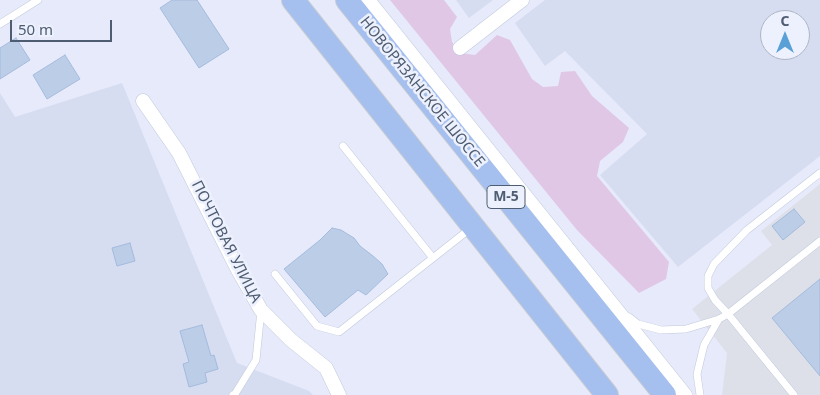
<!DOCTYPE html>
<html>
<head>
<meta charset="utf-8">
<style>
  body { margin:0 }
  #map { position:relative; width:820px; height:395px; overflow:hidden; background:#e7eafa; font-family:"Noto Sans",sans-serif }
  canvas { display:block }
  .north { position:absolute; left:760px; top:10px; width:50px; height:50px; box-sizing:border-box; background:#edf0fd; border:1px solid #adb5c5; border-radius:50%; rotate:0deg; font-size:14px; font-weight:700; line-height:20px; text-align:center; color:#4e5d71 }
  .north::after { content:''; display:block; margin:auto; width:18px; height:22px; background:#59a0d6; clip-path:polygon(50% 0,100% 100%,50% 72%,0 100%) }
  .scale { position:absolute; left:10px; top:20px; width:102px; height:22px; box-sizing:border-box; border:2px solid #4e5d71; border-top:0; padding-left:6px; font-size:15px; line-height:18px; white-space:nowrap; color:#4e5d71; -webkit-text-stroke:4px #edf0fd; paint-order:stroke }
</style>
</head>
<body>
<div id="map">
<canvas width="820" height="395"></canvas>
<div class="north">С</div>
<div class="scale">50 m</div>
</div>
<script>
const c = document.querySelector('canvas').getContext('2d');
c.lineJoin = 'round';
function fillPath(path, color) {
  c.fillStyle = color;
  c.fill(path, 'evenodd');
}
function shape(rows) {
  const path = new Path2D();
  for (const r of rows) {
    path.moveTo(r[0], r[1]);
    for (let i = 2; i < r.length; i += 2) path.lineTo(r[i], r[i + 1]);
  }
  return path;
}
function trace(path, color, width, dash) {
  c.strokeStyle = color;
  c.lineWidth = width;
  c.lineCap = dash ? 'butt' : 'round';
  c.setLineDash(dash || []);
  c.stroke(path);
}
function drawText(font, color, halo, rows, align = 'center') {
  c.font = font + ' "Noto Sans",sans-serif';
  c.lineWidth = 5;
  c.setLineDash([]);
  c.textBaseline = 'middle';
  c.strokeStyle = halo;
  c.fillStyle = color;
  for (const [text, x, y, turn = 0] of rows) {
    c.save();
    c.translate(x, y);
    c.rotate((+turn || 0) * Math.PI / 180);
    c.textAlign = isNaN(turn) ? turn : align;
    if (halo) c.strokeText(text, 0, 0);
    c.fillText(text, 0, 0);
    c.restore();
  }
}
fillPath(shape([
  [456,0,493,0,469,18],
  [545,0,820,0,820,156,678,267,600,175,647,134,565,51,545,66,515,23],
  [770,20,800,20,800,50,770,50],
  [122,83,237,363,309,391,313,395,0,395,0,93,15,117]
]), '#d6ddf1');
fillPath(shape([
  [820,184,820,395,722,395,727,353,692,309,772,245,761,231]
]), '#dde0e9');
fillPath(shape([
  [390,0,444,0,457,17,450,29,452,42,460,53,475,55,497,35,510,40,532,79,543,87,558,86,561,72,575,71,592,96,629,128,623,142,600,161,597,176,669,262,666,279,639,293,577,230]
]), '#e0c7e6');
const building = shape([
  [172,0,197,0,229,49,199,68,160,8,172,0],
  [16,38,30,60,0,79,0,48,16,38],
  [65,55,80,79,47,99,33,75,65,55],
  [794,209,805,222,783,240,772,226,794,209],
  [332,228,341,230,354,238,360,246,373,256,382,264,388,274,366,295,358,290,325,317,284,269,320,240,332,228],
  [130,243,135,261,117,266,112,248,130,243],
  [820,279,820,376,772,318,820,279],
  [202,325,211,356,214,355,218,369,205,373,207,382,189,387,183,364,189,362,180,331,202,325]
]);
fillPath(building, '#bccde7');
trace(building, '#a4bbdd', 1);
const service = shape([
  [0,24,38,0],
  [343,146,433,258],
  [275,274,317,326,339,332,471,228],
  [629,317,638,324,661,330,686,329,719,319,728,314,820,241],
  [233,395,235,394,256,360,261,310],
  [700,395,697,374,704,345,719,319],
  [794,395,728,314,715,300,708,288,708,276,714,264,747,230,820,173]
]);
const minor = shape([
  [368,0,685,395],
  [460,48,522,0],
  [143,101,179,153,238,270,261,310,291,340,326,368,339,395]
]);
const trunk = shape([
  [293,0,607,395],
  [347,0,665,395]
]);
trace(service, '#c0c9db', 8);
trace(minor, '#c0c9db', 15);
trace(trunk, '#c6cbd2', 24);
trace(service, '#fff', 7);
trace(minor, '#fff', 14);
trace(trunk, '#a5bfef', 22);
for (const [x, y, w] of [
  [506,197,38]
]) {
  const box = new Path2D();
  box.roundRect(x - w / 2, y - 11.5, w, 23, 4);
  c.fillStyle = '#edf0fd';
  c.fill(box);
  trace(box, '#4e5d71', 1);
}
drawText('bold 14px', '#4e5d71', null, [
  ["М-5",506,197]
]);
drawText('15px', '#4e5d71', '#edf0fd', [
  ["НОВОРЯЗАНСКОЕ ШОССЕ",422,92,51],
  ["ПОЧТОВАЯ УЛИЦА",226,242,63]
]);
</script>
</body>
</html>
